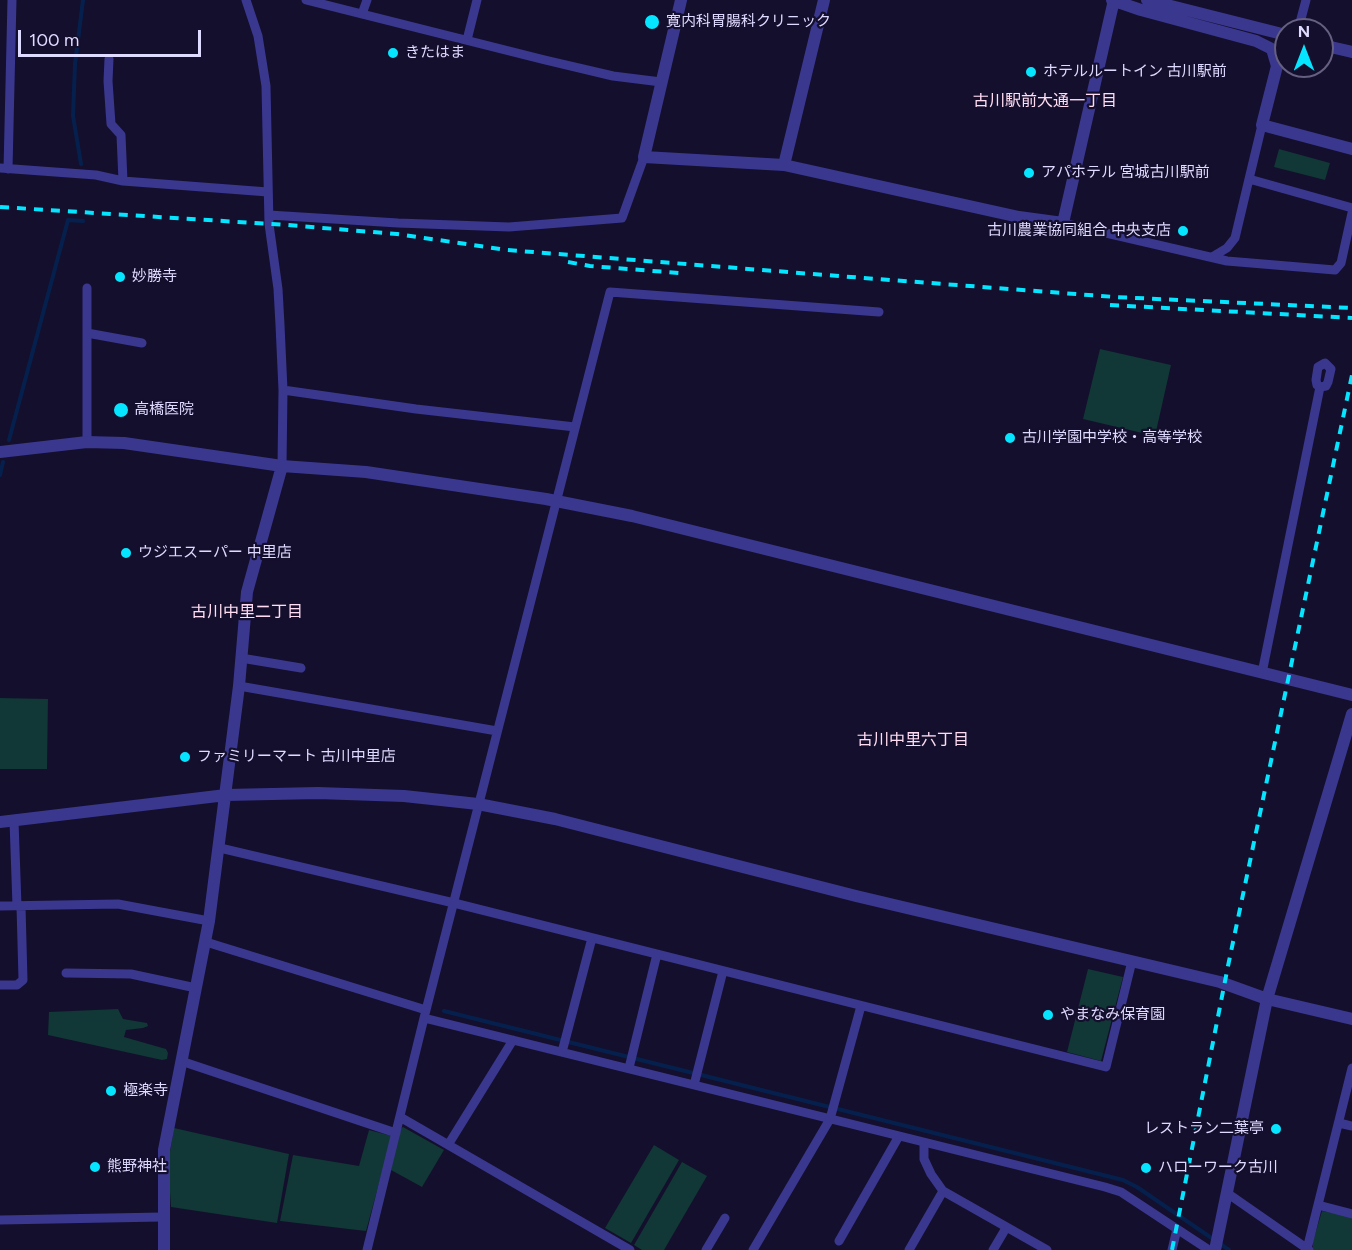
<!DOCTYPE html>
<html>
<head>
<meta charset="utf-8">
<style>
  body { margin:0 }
  #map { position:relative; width:1352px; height:1250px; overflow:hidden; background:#140f2c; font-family:Figtree,sans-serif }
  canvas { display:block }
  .north { position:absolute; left:1274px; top:18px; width:60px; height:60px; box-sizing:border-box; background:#140f2c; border:2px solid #656080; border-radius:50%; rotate:0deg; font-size:16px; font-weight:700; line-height:24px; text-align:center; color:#dfdaff }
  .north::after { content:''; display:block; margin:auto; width:21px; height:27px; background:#06e5ff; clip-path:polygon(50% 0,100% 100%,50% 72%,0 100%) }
  .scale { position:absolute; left:18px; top:30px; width:183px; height:27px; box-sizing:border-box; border:3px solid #dfdaff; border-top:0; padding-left:8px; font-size:18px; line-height:21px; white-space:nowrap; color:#dfdaff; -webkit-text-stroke:4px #140f2c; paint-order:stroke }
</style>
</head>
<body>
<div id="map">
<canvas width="1352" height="1250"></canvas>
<div class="north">N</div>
<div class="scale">100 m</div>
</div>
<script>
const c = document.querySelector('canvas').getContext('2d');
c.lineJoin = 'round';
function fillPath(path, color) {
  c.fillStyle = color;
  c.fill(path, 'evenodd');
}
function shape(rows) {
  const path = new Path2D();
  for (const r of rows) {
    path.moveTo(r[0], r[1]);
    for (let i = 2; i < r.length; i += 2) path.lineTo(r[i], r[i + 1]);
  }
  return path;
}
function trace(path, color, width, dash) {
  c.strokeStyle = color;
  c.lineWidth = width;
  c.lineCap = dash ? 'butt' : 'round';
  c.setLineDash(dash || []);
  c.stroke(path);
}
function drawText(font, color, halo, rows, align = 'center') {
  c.font = font + ' Figtree,"Noto Sans JP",sans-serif';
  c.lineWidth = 4.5;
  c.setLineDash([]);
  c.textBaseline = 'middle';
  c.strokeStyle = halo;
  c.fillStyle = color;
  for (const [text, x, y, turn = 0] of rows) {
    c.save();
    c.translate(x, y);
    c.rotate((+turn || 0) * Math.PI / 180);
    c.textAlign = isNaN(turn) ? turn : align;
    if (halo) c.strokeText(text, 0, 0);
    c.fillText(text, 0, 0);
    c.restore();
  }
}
fillPath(shape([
  [1279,149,1330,163,1325,180,1274,167],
  [1100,349,1171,365,1155,436,1083,419],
  [0,698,48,699,47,769,0,769],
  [1088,969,1123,977,1101,1061,1067,1052],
  [118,1009,123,1019,147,1023,148,1026,143,1028,126,1030,124,1037,166,1049,168,1053,167,1059,162,1060,48,1035,49,1012],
  [403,1127,444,1150,422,1187,391,1170,399,1130],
  [174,1128,289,1154,277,1223,171,1207,168,1163],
  [369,1130,392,1136,366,1231,280,1221,293,1155,359,1166],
  [654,1145,679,1160,631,1243,605,1228],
  [682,1162,707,1176,664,1250,642,1250,634,1245],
  [1322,1211,1352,1216,1352,1250,1313,1250,1313,1241]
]), '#113736');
trace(shape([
  [81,164,73,116,75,64,83,0],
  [9,440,68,220,83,221],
  [0,475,3,462],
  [444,1011,1123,1180,1137,1187,1229,1250]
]), '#06204e', 4);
trace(shape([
  [246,0,258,36,266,86,269,224,278,289,280,325,283,390,282,466],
  [306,0,545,60,613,76,661,82],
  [362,14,367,0],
  [1298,30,1306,0],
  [467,40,477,0],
  [109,59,108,81,111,124,121,135,123,181],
  [0,168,96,175,123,181,268,192],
  [8,169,12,0],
  [1249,179,1262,125],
  [269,215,398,223,509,227,622,218,644,157],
  [1063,223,1227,261,1335,270,1341,263,1352,213],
  [1212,257,1227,248,1235,238,1249,179,1352,208],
  [87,333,142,343],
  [283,390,416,409,575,427],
  [87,442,87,288],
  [241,658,301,668],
  [1262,673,1320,387,1317,385,1316,380,1318,367,1325,363,1331,369,1328,382,1326,386,1320,387],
  [239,686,497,731],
  [14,821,17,906],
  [220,848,454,903,1106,1067,1132,961],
  [0,906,118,904,209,921],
  [206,942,426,1010],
  [66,973,131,974,196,988],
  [0,985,17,985,23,980,21,906],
  [424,1018,1105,1187,1121,1192,1177,1229,1172,1250],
  [562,1052,592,938],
  [181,1061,396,1133],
  [629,1068,657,954],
  [694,1085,723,971],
  [400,1117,630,1250],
  [1339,1123,1352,1126],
  [924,1143,924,1159,931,1174,943,1191,1047,1250],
  [448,1145,513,1040],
  [1227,1193,1309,1250],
  [1318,1205,1352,1214],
  [0,1220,162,1217],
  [1177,1229,1209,1250],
  [839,1241,899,1136],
  [1307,1249,1352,1068],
  [367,1250,424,1018,610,292,879,312],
  [706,1250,725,1218],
  [753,1250,830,1119,861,1006],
  [909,1250,943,1191],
  [993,1250,1006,1228]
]), '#3a378f', 9);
trace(shape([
  [681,0,644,157,784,165,1019,217,1063,223,1114,0],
  [1112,0,1141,10,1256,41,1272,49,1277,66,1262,125,1352,149],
  [1147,0,1286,35],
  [1322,45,1352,52],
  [784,165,824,0],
  [0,452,87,442,124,443,282,466,366,472,546,499,632,516,1352,695],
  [0,822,226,795,318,793,404,796,478,804,555,819,856,896,1220,982,1267,999,1352,1019],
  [164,1250,164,1150,209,921,239,686,247,592,282,466],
  [1215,1250,1267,999,1352,714]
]), '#3a378f', 12);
trace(shape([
  [0,207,287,225,397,234,507,250,851,277,1115,297,1352,308],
  [568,262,590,266,679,273],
  [1110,305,1352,318],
  [1172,1250,1228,966,1352,375]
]), '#06e5ff', 4, [9, 8]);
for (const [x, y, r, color] of [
  [652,22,8,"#06e5ff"],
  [393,53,6,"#06e5ff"],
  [1031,72,6,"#06e5ff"],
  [1029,173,6,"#06e5ff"],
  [1183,231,6,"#06e5ff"],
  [120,277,6,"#06e5ff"],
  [121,410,8,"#06e5ff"],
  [1010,438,6,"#06e5ff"],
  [126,553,6,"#06e5ff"],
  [185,757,6,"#06e5ff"],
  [1048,1015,6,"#06e5ff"],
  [111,1091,6,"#06e5ff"],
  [1276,1129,6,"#06e5ff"],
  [95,1167,6,"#06e5ff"],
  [1146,1168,6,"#06e5ff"]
]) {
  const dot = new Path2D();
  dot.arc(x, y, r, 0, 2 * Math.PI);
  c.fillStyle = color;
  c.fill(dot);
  trace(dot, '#140f2c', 2);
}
drawText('15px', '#dfdaff', '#140f2c', [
  ["寛内科胃腸科クリニック",666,22],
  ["きたはま",405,53],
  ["ホテルルートイン 古川駅前",1043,72],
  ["アパホテル 宮城古川駅前",1041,173],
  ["古川農業協同組合 中央支店",1171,231,"right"],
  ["妙勝寺",132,277],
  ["高橋医院",134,410],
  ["古川学園中学校・高等学校",1022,438],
  ["ウジエスーパー 中里店",138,553],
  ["ファミリーマート 古川中里店",197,757],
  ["やまなみ保育園",1060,1015],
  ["極楽寺",123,1091],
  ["レストラン二葉亭",1264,1129,"right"],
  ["熊野神社",107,1167],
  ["ハローワーク古川",1158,1168]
], 'left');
drawText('16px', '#ffdcf2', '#140f2c', [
  ["古川駅前大通一丁目",1045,101],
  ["古川中里二丁目",247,612],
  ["古川中里六丁目",913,740]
]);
</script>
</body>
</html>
